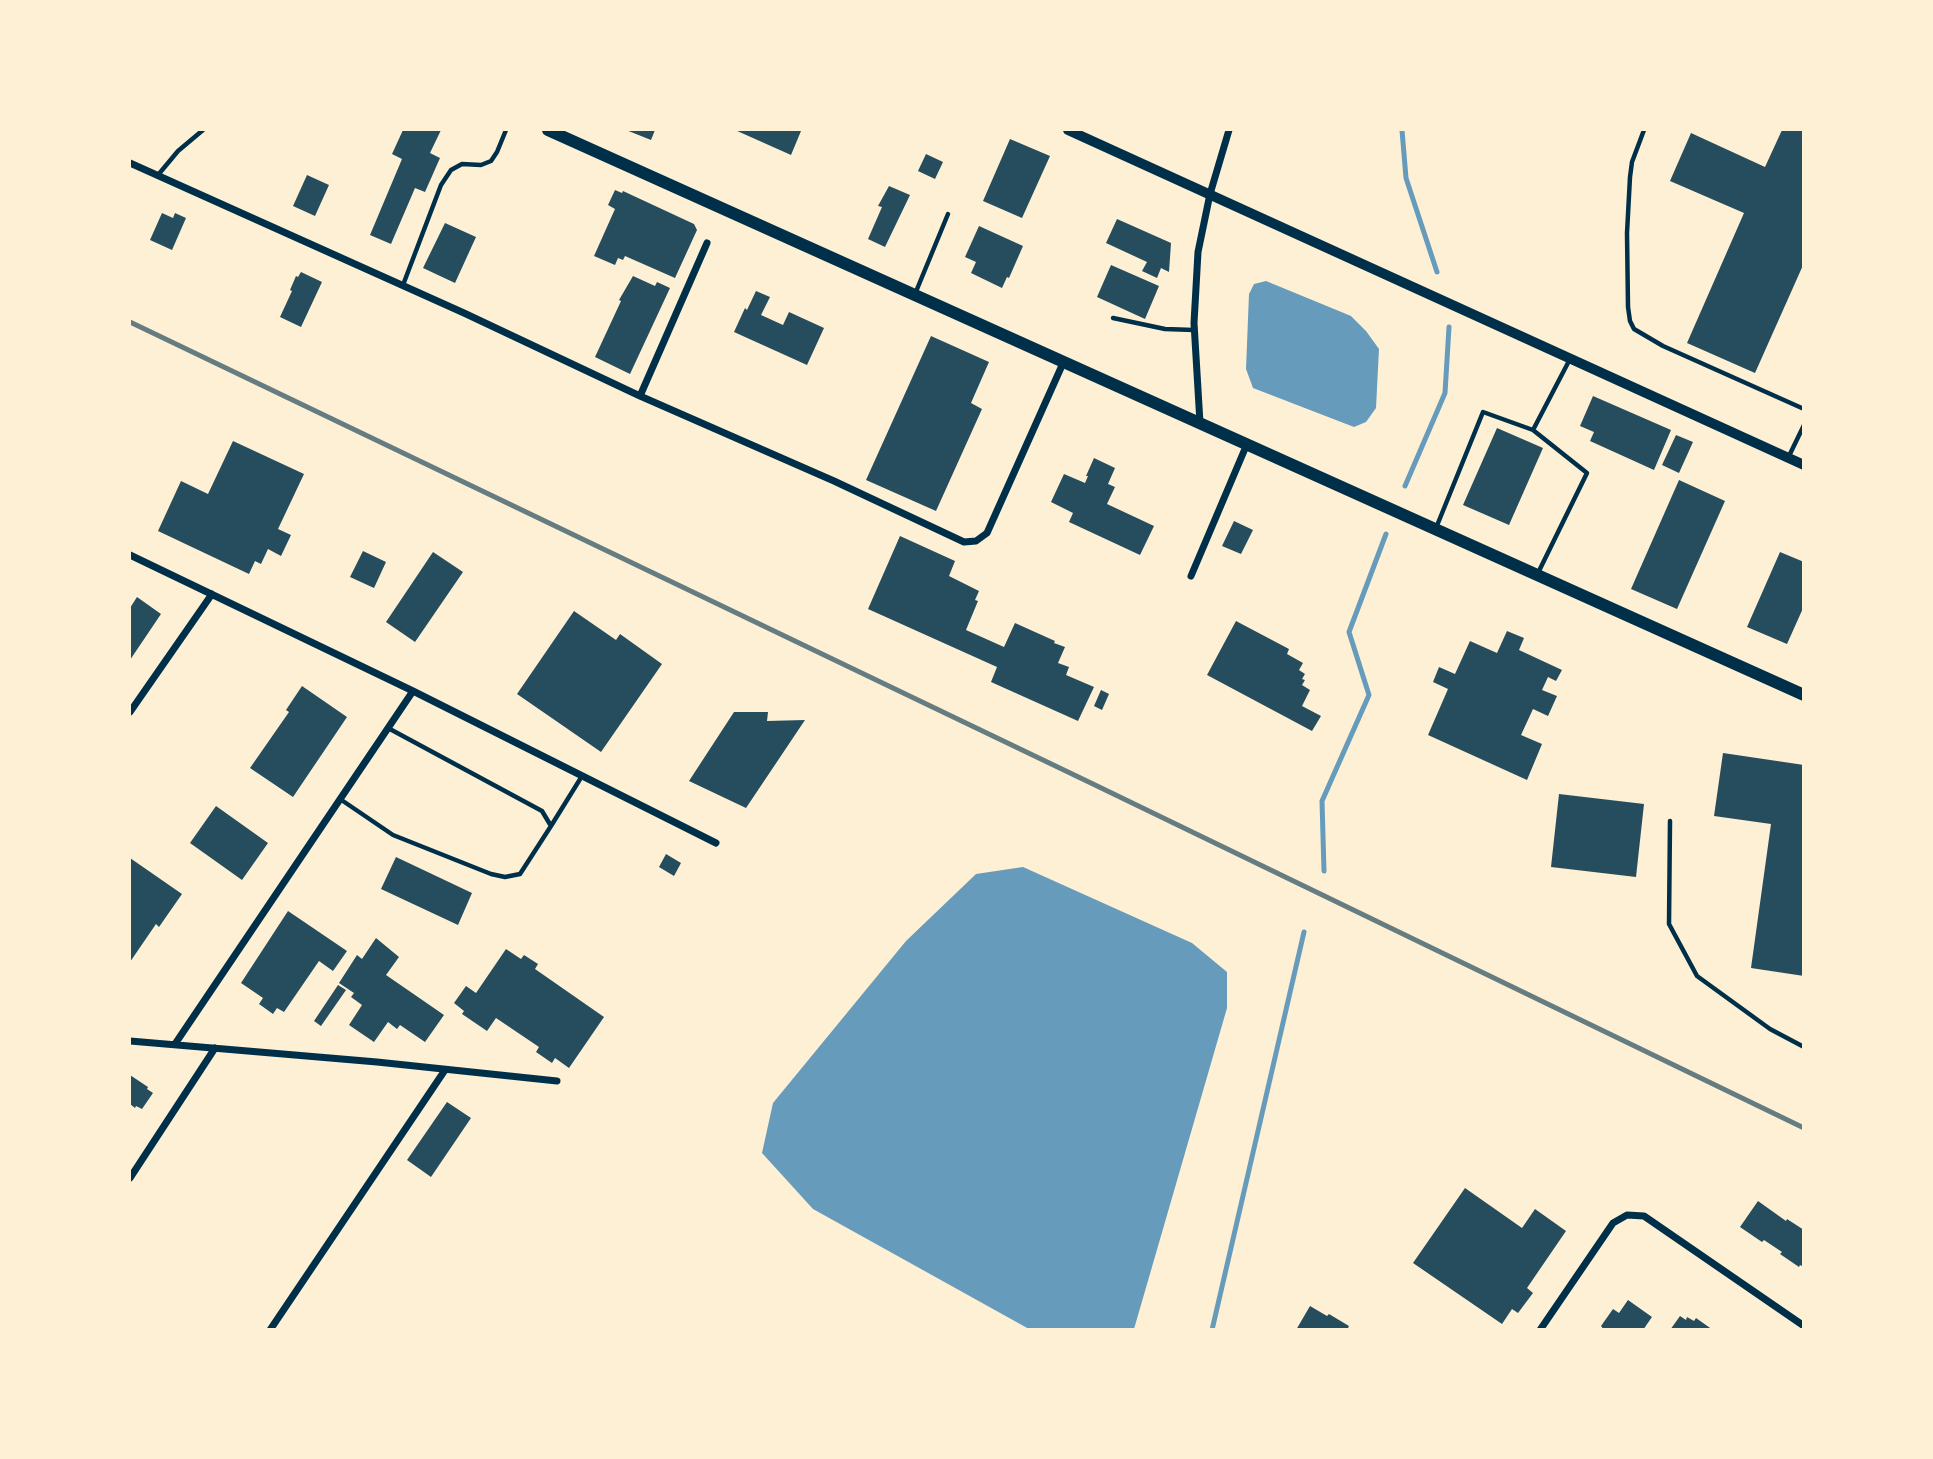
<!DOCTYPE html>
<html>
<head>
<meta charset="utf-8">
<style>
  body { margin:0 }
  #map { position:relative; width:1933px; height:1459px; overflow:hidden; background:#fdf0d5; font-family:"PT Sans Narrow",sans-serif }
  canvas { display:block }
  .frame { position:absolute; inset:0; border:131px solid #fdf0d5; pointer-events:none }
</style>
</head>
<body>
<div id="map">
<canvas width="1933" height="1459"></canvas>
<div class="frame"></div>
</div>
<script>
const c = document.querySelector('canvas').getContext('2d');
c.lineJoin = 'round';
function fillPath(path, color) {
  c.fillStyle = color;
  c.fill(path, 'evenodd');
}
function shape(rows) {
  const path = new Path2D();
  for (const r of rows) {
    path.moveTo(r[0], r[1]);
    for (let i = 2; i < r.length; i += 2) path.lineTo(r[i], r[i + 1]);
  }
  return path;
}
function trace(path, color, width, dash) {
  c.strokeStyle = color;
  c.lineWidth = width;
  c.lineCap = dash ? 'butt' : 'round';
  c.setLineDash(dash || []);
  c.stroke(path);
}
fillPath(shape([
  [1266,281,1351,316,1366,331,1379,349,1376,408,1366,422,1354,427,1253,388,1246,369,1249,294,1254,284],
  [1023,867,1192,943,1227,972,1227,1008,1134,1329,1029,1329,813,1209,762,1153,773,1103,906,941,976,874]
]), '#669bbc');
trace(shape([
  [1402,130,1406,178,1437,272],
  [1405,486,1445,393,1449,327],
  [1324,871,1322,801,1369,695,1349,632,1386,534],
  [1212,1330,1304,932]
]), '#669bbc', 5);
fillPath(shape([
  [403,130,441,130,430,153,440,158,425,192,415,188,391,244,370,235,402,159,392,154],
  [626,130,655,130,651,140],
  [735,130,799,130,801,131,791,155],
  [1782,130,1804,130,1804,263,1755,373,1687,343,1744,213,1670,181,1691,133,1765,167],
  [1010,139,1050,156,1022,218,983,201],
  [926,154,943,162,935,179,918,171],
  [307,175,329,185,315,216,293,206],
  [889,186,910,195,885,247,868,239,882,207,878,206],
  [615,190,622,193,623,191,694,224,697,230,675,278,625,256,623,260,618,258,615,265,594,256,615,209,608,205],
  [162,213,173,218,175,213,186,218,172,250,150,240],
  [1117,219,1171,243,1169,272,1161,268,1157,278,1142,271,1147,262,1106,243],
  [445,223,476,237,455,283,423,268],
  [979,226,1023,246,1009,278,1007,277,1002,288,971,273,976,262,965,257],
  [1111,265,1159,286,1145,319,1097,297],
  [301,272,322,282,301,327,280,317,292,291,290,290,296,276,298,277],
  [633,276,655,286,657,282,670,288,630,374,595,357,621,301,619,300],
  [756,291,770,297,761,315,783,325,789,312,824,328,807,365,734,332,745,308,747,310],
  [931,336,989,362,971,403,982,409,936,511,866,480],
  [1593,396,1671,430,1654,470,1590,441,1594,432,1580,426],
  [1497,428,1543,448,1509,525,1463,505],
  [1676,435,1693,442,1679,473,1662,465],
  [233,441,304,474,278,529,291,535,281,556,268,549,261,564,255,561,249,574,158,531,181,481,208,494],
  [1094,458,1115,468,1108,484,1115,487,1107,504,1154,526,1140,555,1069,522,1073,513,1051,502,1064,474,1085,483,1088,476,1086,476],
  [1679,480,1725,501,1677,609,1631,589],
  [1234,521,1253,530,1241,554,1222,546],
  [900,536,955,561,949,576,979,591,975,600,978,601,966,630,1004,647,1015,623,1055,641,1054,643,1065,647,1058,663,1069,667,1066,675,1094,687,1078,721,991,682,997,667,868,609],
  [363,551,386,562,374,588,350,577],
  [433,552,463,572,415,642,386,622],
  [1780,552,1804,562,1804,606,1787,644,1747,627],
  [137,597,161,614,130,660,130,608],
  [574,611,616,640,620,634,662,664,601,752,517,694],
  [1236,621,1289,649,1287,654,1303,663,1299,670,1305,674,1302,679,1305,680,1302,685,1310,690,1302,706,1321,716,1312,731,1207,675],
  [1507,631,1524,638,1519,650,1562,670,1556,681,1548,677,1542,690,1557,696,1548,716,1533,709,1521,735,1542,744,1527,780,1428,735,1448,689,1433,682,1439,667,1455,674,1470,641,1497,653],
  [302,686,347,717,293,797,250,768,289,712,286,710],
  [1101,690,1109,694,1102,710,1094,706],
  [734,712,768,712,767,721,805,720,746,808,689,781],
  [1723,753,1804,765,1804,976,1751,968,1771,824,1714,816],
  [1559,794,1644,804,1636,877,1551,867],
  [216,806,268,843,242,880,190,843],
  [666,854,681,863,674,876,659,867],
  [396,857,472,893,458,925,381,889],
  [130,858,182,894,159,927,156,924,130,962],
  [288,911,347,951,333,971,319,961,284,1012,277,1008,273,1014,259,1004,263,998,241,983],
  [376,938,399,957,386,975,444,1015,425,1042,400,1025,397,1029,388,1022,374,1042,349,1025,362,1005,351,997,354,993,339,983,357,955,362,959],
  [506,949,521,959,524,955,538,964,535,969,604,1017,569,1068,555,1058,552,1063,536,1052,539,1047,496,1018,487,1031,462,1014,464,1011,454,1003,466,986,476,993],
  [338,985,346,990,321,1026,314,1021],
  [130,1075,148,1087,147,1089,153,1093,142,1109,136,1106,135,1108,130,1104],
  [447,1102,471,1118,431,1177,407,1160],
  [1465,1188,1522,1228,1535,1209,1566,1231,1527,1288,1533,1293,1518,1313,1512,1309,1502,1324,1413,1263],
  [1758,1201,1786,1221,1787,1219,1804,1230,1804,1267,1800,1265,1799,1267,1780,1254,1782,1252,1764,1240,1762,1242,1740,1227],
  [1628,1300,1652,1317,1643,1330,1604,1330,1601,1326,1613,1309,1619,1313],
  [1310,1306,1327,1316,1329,1314,1349,1326,1347,1330,1296,1330],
  [1680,1316,1686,1320,1687,1317,1694,1321,1696,1318,1713,1330,1670,1330]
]), '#264d5e');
trace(shape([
  [1644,130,1632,162,1630,177,1627,233,1628,307,1630,321,1634,329,1663,346,1804,409],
  [158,175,178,151,203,130],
  [403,285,441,185,451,170,462,164,481,165,491,161,497,152,506,130],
  [915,294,948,214],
  [1113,318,1165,329,1194,330],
  [1789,456,1804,425],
  [1436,528,1483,412,1533,430],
  [1538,573,1587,473,1533,430,1570,359],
  [340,799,393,835,491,874,505,877,520,874,551,826,542,811,388,728],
  [1670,821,1669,924,1697,976,1770,1029,1804,1047],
  [551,826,582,776]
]), '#003049', 4.5);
trace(shape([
  [130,163,464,313,640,396,834,481,964,542,976,541,987,533,1064,361],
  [640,396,707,243],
  [1200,423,1194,323,1198,252,1210,194,1229,130],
  [130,555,413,691,716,843],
  [1191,576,1247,444],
  [130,712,212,594],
  [130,1041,377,1062,557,1081],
  [175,1044,413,691],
  [130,1178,215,1048],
  [270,1330,445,1070],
  [1540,1330,1613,1223,1627,1215,1644,1216,1804,1326]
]), '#003049', 7);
trace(shape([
  [1068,130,1804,465]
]), '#003049', 10);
trace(shape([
  [548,130,1804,695]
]), '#003049', 12);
trace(shape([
  [130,322,1093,784,1804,1128]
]), '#657d81', 5);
</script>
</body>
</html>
